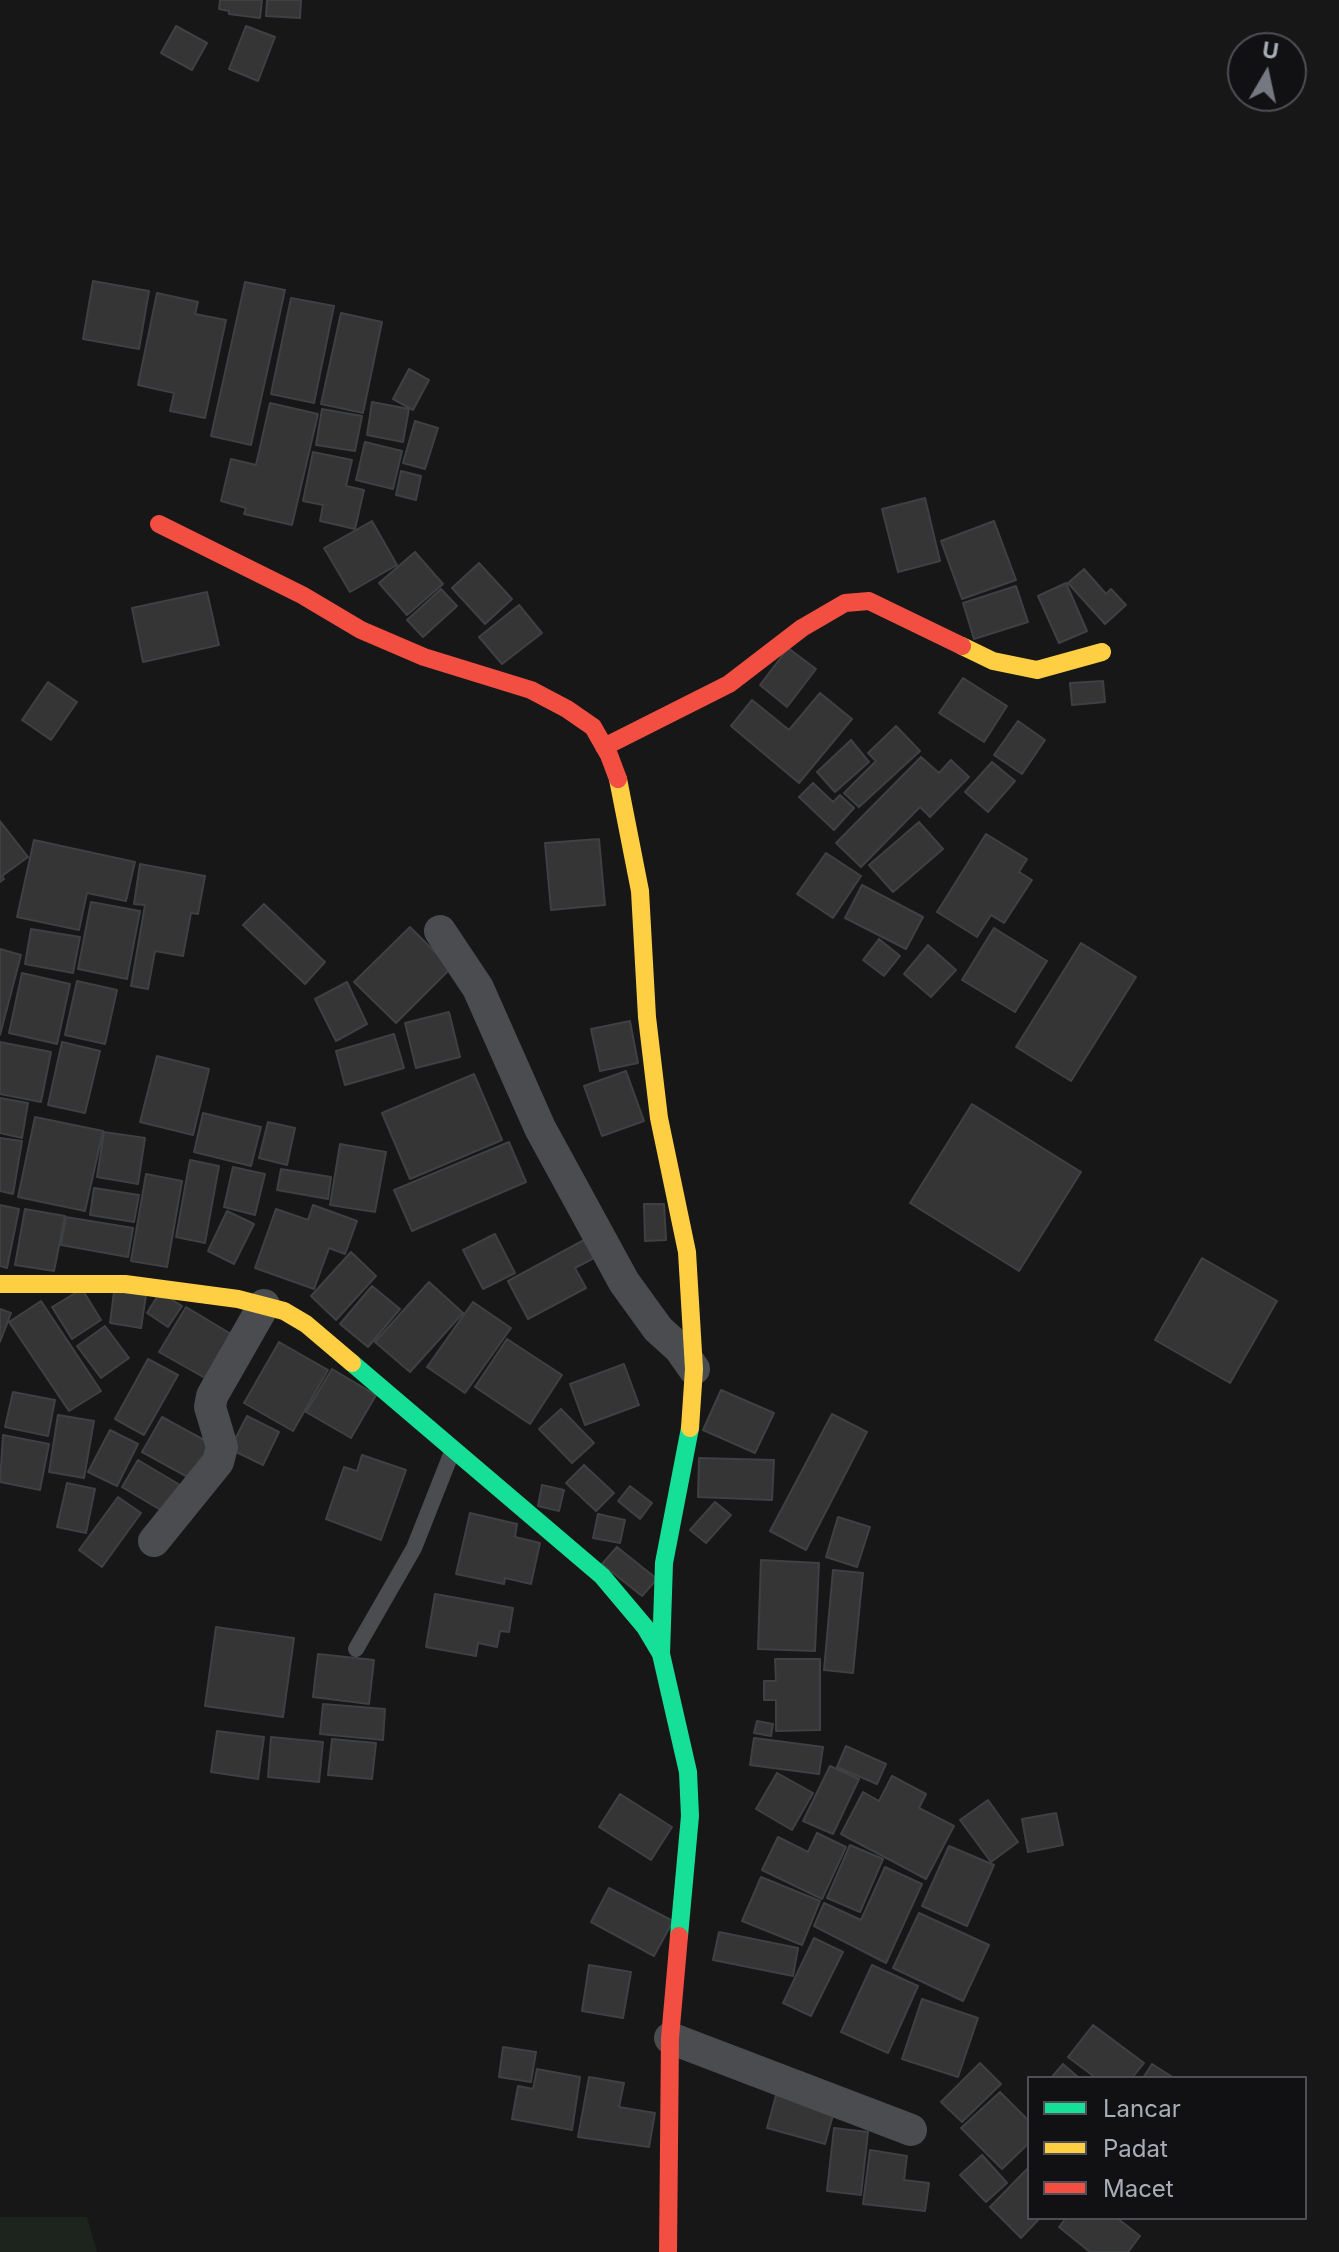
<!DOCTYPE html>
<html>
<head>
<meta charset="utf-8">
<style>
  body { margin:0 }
  #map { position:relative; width:1339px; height:2252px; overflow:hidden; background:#171717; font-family:Inter,sans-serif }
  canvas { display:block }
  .legend { position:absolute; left:1027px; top:2076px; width:280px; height:144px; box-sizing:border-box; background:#111113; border:2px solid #4d4f55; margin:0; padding:10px 14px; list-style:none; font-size:24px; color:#a8adb8 }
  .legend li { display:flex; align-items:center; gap:16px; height:40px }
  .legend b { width:40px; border:2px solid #4d4f55 }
  .north { position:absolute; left:1227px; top:32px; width:80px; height:80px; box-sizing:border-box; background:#111113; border:2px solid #4d4f55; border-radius:50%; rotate:9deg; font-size:22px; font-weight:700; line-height:32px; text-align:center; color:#a8adb8 }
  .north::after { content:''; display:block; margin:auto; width:28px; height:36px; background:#757880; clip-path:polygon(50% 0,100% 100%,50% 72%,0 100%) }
</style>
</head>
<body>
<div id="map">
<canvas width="1339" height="2252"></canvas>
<ul class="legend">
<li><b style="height:10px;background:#16e098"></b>Lancar</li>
<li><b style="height:10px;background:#ffcf43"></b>Padat</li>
<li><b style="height:10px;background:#f24e42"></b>Macet</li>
</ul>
<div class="north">U</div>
</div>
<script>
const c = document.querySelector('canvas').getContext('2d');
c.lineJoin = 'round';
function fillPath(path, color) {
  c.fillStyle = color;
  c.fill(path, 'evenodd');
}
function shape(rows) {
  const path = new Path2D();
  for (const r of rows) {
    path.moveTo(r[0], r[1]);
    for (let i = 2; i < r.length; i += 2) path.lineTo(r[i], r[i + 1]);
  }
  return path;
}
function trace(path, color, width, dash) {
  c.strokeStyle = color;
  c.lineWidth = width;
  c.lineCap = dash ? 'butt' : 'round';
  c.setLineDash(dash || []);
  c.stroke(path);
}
fillPath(shape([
  [0,2217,87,2217,97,2252,0,2252]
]), '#1d241e');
const building = shape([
  [220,0,262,0,260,18,229,14,229,11,219,9,220,0],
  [267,0,301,0,300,18,266,16,267,0],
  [176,26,207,43,192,70,161,53,176,26],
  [246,26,275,37,258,81,229,69,246,26],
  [93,281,149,291,139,349,83,339,93,281],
  [245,282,285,290,251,445,211,436,245,282],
  [157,293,198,302,195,314,226,320,205,418,170,411,174,393,138,385,157,293],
  [291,298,334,306,314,403,271,394,291,298],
  [341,313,382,322,363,413,321,404,341,313],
  [409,369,429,380,413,410,393,399,409,369],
  [372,402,409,409,403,442,367,435,372,402],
  [270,403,318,414,292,525,244,514,246,508,221,501,231,459,256,465,270,403],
  [322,409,362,416,355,451,316,445,322,409],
  [415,421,438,428,425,469,403,463,415,421],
  [365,442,402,451,393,489,356,480,365,442],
  [313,452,352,460,346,486,364,490,355,529,320,521,323,505,303,501,313,452],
  [401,471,421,476,416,500,396,495,401,471],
  [925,498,940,561,898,572,882,509,925,498],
  [372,521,397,565,350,592,324,548,372,521],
  [994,521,1016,580,962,599,941,541,994,521],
  [415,552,443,584,407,615,379,583,415,552],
  [479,563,512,599,485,624,452,588,479,563],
  [1084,569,1106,594,1111,589,1126,605,1105,624,1068,583,1084,569],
  [1066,583,1087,631,1059,643,1038,596,1066,583],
  [1016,586,1028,622,974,639,963,603,1016,586],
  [441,589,457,606,423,637,407,620,441,589],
  [207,592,219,645,143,662,132,608,207,592],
  [519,605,542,633,502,664,479,637,519,605],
  [788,648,816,669,787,707,760,685,788,648],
  [963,678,1007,706,984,742,939,713,963,678],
  [1103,681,1105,702,1072,705,1070,683,1103,681],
  [48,682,77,702,51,740,22,720,48,682],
  [820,693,852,719,799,783,731,726,752,700,789,730,820,693],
  [1018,721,1045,740,1022,774,994,755,1018,721],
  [896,726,920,751,859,807,844,793,876,761,868,753,896,726],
  [851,740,869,762,835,792,817,772,851,740],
  [921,757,939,773,951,760,969,777,930,817,920,807,861,867,836,843,921,757],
  [992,762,1015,781,988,812,965,792,992,762],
  [813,783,833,802,840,795,854,808,834,830,799,797,813,783],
  [0,821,28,857,2,876,4,879,0,882,0,821],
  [919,822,943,849,893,892,869,865,919,822],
  [986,834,1027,859,1019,872,1032,880,1004,923,991,915,977,937,937,912,986,834],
  [599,839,605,905,551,910,545,843,599,839],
  [34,840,135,862,126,901,87,893,79,930,17,917,34,840],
  [826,853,861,876,833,918,797,894,826,853],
  [140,864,205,876,198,914,191,913,183,956,155,951,148,989,131,986,145,905,134,904,140,864],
  [862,885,923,917,906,949,845,918,862,885],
  [91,902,140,911,127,979,78,969,91,902],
  [264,904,325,962,305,984,243,925,264,904],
  [410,927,451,968,396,1023,354,982,410,927],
  [994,928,1047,961,1015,1012,962,980,994,928],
  [31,929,80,937,73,973,25,964,31,929],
  [879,939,900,956,884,976,863,960,879,939],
  [1081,943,1136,977,1071,1081,1016,1047,1081,943],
  [928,945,956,970,931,997,904,974,928,945],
  [0,949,21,955,0,1035,0,949],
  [22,973,70,984,57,1044,9,1033,22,973],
  [77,981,117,990,105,1044,65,1035,77,981],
  [347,982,367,1024,336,1041,315,999,347,982],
  [449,1012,460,1057,416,1068,405,1023,449,1012],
  [630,1021,638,1063,600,1071,591,1029,630,1021],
  [394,1034,404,1068,345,1085,336,1051,394,1034],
  [0,1042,51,1052,41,1102,0,1094,0,1042],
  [62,1042,100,1051,85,1113,48,1105,62,1042],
  [157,1056,209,1069,193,1135,140,1122,157,1056],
  [626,1071,644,1121,602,1136,584,1086,626,1071],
  [474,1074,502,1140,410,1179,382,1113,474,1074],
  [0,1098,28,1103,22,1138,0,1133,0,1098],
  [972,1104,1081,1172,1019,1271,910,1203,972,1104],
  [203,1113,261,1127,251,1166,194,1152,203,1113],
  [35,1117,103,1131,85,1211,18,1197,35,1117],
  [268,1122,295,1128,287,1165,259,1158,268,1122],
  [104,1132,145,1138,138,1184,97,1177,104,1132],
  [0,1138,22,1141,13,1194,0,1191,0,1138],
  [509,1142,526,1182,412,1231,394,1190,509,1142],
  [340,1144,386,1152,375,1212,330,1205,340,1144],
  [190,1160,219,1166,205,1243,176,1237,190,1160],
  [233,1167,265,1174,255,1215,224,1207,233,1167],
  [281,1169,331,1177,328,1199,277,1190,281,1169],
  [146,1174,182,1181,167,1267,131,1261,146,1174],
  [94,1188,139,1195,134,1222,90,1215,94,1188],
  [644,1204,664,1204,666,1240,645,1241,644,1204],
  [0,1205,19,1209,7,1268,0,1266,0,1205],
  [313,1205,357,1221,345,1254,329,1248,314,1289,255,1268,276,1209,308,1220,313,1205],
  [25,1209,65,1216,54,1271,15,1265,25,1209],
  [227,1211,254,1224,234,1264,208,1251,227,1211],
  [66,1217,133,1228,128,1257,61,1245,66,1217],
  [495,1234,515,1273,483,1289,463,1250,495,1234],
  [584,1240,594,1258,575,1268,586,1288,528,1319,508,1281,584,1240],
  [351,1252,376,1276,336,1320,311,1296,351,1252],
  [1202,1258,1277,1301,1230,1383,1155,1340,1202,1258],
  [429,1282,463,1313,410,1372,375,1342,429,1282],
  [372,1286,400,1309,368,1347,340,1324,372,1286],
  [82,1289,101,1320,72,1339,52,1307,82,1289],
  [114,1292,146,1295,141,1328,110,1323,114,1292],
  [160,1292,182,1306,168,1327,147,1313,160,1292],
  [41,1301,101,1391,69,1411,9,1322,41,1301],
  [473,1302,511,1328,465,1393,427,1367,473,1302],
  [186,1307,231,1334,205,1378,159,1352,186,1307],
  [0,1309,11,1313,0,1342,0,1309],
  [105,1326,129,1358,101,1378,77,1346,105,1326],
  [507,1339,562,1375,530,1424,475,1387,507,1339],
  [279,1342,328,1370,293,1431,244,1403,279,1342],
  [148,1359,178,1375,144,1435,115,1419,148,1359],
  [624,1364,639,1405,585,1425,570,1384,624,1364],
  [332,1369,376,1395,351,1438,306,1412,332,1369],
  [721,1390,774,1413,755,1453,703,1430,721,1390],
  [13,1392,55,1400,48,1436,5,1427,13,1392],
  [561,1409,594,1443,572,1463,539,1429,561,1409],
  [832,1414,867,1432,806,1550,770,1531,832,1414],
  [58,1415,94,1421,84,1478,49,1472,58,1415],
  [247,1416,279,1432,263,1465,230,1449,247,1416],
  [162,1417,215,1446,195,1481,142,1452,162,1417],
  [110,1430,138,1444,117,1486,88,1472,110,1430],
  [3,1435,49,1444,40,1490,0,1482,3,1435],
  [362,1455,406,1470,381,1540,326,1519,344,1467,357,1471,362,1455],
  [699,1458,774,1460,772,1500,698,1497,699,1458],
  [138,1460,185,1488,169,1515,122,1487,138,1460],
  [584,1465,614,1493,596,1511,566,1483,584,1465],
  [67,1483,95,1489,86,1533,57,1527,67,1483],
  [542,1485,564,1490,559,1511,538,1506,542,1485],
  [630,1486,652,1503,640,1519,618,1501,630,1486],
  [118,1497,141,1513,102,1567,79,1550,118,1497],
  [715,1502,731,1515,706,1543,690,1530,715,1502],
  [470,1513,517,1524,515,1537,540,1543,531,1584,505,1578,504,1584,456,1574,470,1513],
  [598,1514,625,1520,620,1543,593,1538,598,1514],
  [838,1517,870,1527,857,1567,826,1557,838,1517],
  [617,1547,657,1579,642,1596,602,1564,617,1547],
  [761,1560,819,1563,815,1651,758,1649,761,1560],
  [833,1570,863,1573,853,1673,824,1670,833,1570],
  [435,1594,513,1608,509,1632,500,1631,497,1647,478,1643,476,1656,426,1647,435,1594],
  [216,1627,294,1638,283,1717,205,1706,216,1627],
  [318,1654,374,1660,369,1704,313,1697,318,1654],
  [775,1659,820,1659,820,1730,776,1731,776,1700,764,1700,764,1681,776,1681,775,1659],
  [323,1704,385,1709,383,1740,320,1734,323,1704],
  [757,1721,773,1724,771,1736,754,1733,757,1721],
  [217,1731,264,1737,258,1779,211,1772,217,1731],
  [271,1737,323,1742,319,1782,268,1777,271,1737],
  [754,1738,823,1747,819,1774,750,1765,754,1738],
  [332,1739,376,1743,372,1779,328,1775,332,1739],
  [846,1746,886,1764,877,1784,837,1767,846,1746],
  [830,1766,859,1779,833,1834,803,1821,830,1766],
  [777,1773,813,1793,792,1830,756,1809,777,1773],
  [892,1776,926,1794,919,1808,954,1826,926,1879,841,1834,863,1792,879,1801,892,1776],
  [620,1794,672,1827,651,1860,599,1827,620,1794],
  [988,1800,1018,1842,991,1862,960,1820,988,1800],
  [1056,1813,1063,1845,1028,1852,1022,1819,1056,1813],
  [817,1833,846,1847,822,1899,762,1870,778,1837,808,1852,817,1833],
  [850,1845,883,1859,860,1912,827,1898,850,1845],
  [949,1846,994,1865,967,1926,922,1906,949,1846],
  [885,1867,922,1884,886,1963,814,1926,824,1903,861,1920,885,1867],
  [761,1877,820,1901,802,1945,742,1921,761,1877],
  [609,1888,673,1921,654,1956,591,1922,609,1888],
  [919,1913,989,1945,963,2001,893,1968,919,1913],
  [719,1932,798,1948,793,1976,713,1960,719,1932],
  [814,1938,843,1952,811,2016,783,2003,814,1938],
  [589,1965,631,1972,623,2018,582,2011,589,1965],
  [872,1965,918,1986,888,2053,841,2032,872,1965],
  [922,1999,978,2018,958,2077,902,2059,922,1999],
  [1093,2025,1144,2063,1132,2078,1096,2078,1068,2057,1093,2025],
  [503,2047,536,2052,531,2082,499,2077,503,2047],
  [980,2063,1001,2084,962,2122,941,2102,980,2063],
  [1063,2064,1079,2078,1051,2078,1063,2064],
  [1152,2064,1174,2078,1143,2078,1152,2064],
  [537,2069,580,2077,572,2130,512,2119,518,2086,533,2089,537,2069],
  [589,2077,624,2083,619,2107,655,2113,649,2147,578,2137,589,2077],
  [778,2088,836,2104,825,2144,767,2128,778,2088],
  [1000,2092,1029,2121,1029,2143,1002,2169,961,2128,1000,2092],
  [834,2128,868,2132,861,2195,827,2191,834,2128],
  [870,2150,907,2156,904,2180,929,2183,925,2211,863,2204,870,2150],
  [982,2155,1007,2183,986,2202,960,2175,982,2155],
  [1029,2167,1029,2218,1040,2218,1021,2238,990,2207,1029,2167],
  [1066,2218,1117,2218,1140,2236,1128,2252,1090,2252,1059,2227,1066,2218]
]);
fillPath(building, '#353536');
trace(building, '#3f4043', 2);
trace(shape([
  [356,1649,414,1548,452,1452]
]), '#4b4c50', 16);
trace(shape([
  [440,931,478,988,540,1128,624,1282,658,1329,680,1349,694,1369],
  [154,1541,218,1462,222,1447,210,1407,212,1396,264,1305],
  [670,2038,911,2130]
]), '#4b4c50', 32);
trace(shape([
  [352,1363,602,1576,645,1627,661,1654,688,1772,690,1816,679,1936],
  [661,1654,664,1563,690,1428]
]), '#16e098', 18);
trace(shape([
  [962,646,993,661,1037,670,1102,652],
  [618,779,640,891,647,1017,659,1118,687,1252,694,1369,690,1428],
  [0,1284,125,1284,238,1299,284,1311,306,1324,352,1363]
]), '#ffcf43', 18);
trace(shape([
  [159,524,302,595,361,630,424,657,531,690,567,709,593,727,609,755,618,779],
  [604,747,729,684,802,628,845,603,869,601,962,646],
  [668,2252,670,2038,679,1936]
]), '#f24e42', 18);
</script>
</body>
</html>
